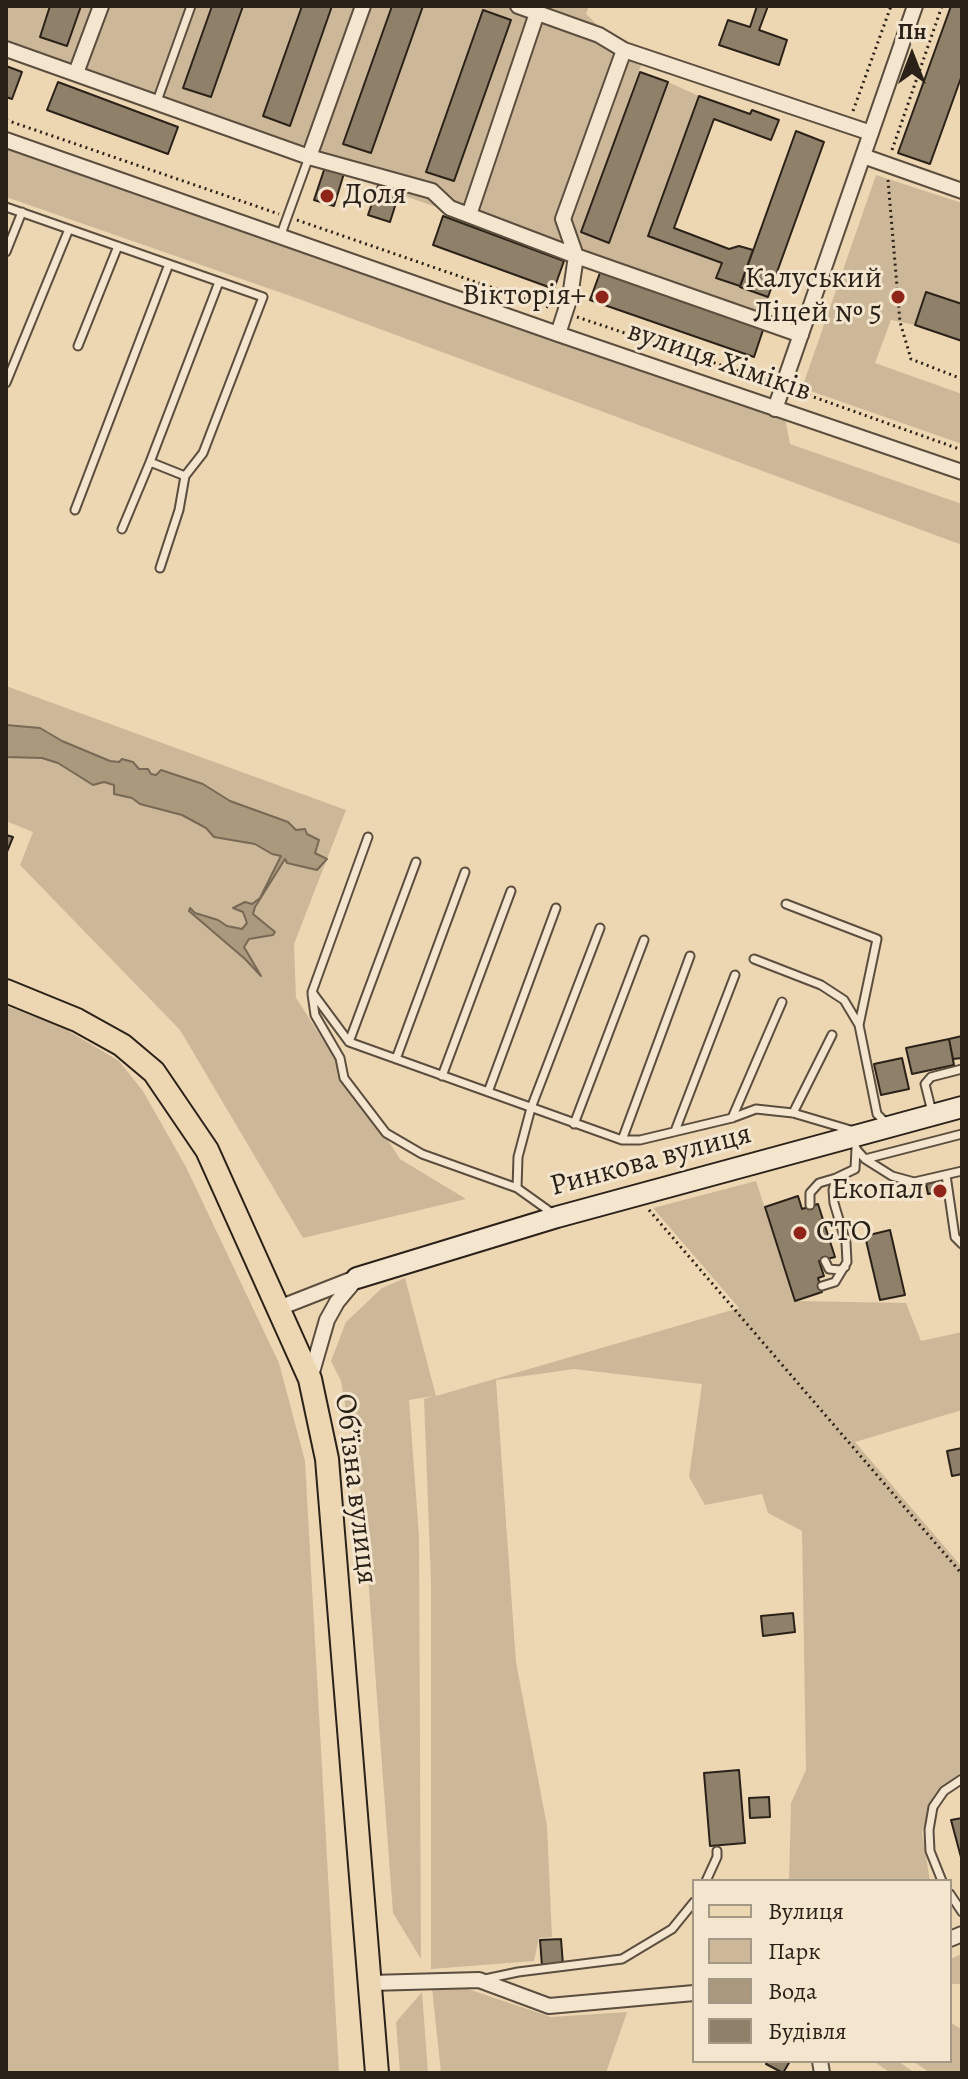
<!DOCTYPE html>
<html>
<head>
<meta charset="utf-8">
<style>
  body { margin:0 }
  #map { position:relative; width:968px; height:2079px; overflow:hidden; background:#edd7b3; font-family:Alegreya,serif }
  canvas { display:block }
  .frame { position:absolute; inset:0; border:8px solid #2a2118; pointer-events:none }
  .legend { position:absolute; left:692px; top:1879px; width:260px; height:184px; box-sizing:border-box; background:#f3e5ce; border:2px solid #a39785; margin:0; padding:10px 14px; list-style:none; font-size:24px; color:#2a2118 }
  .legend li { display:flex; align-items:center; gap:16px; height:40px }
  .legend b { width:40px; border:2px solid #a39785 }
  .north { position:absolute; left:872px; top:16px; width:80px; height:80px; -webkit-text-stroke:6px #f3e5ce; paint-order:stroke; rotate:0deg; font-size:22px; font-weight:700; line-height:32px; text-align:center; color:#2a2118 }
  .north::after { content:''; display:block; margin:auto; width:28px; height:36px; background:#2a2118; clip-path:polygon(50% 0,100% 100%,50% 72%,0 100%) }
</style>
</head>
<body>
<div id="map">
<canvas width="968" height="2079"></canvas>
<div class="frame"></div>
<ul class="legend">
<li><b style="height:10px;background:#edd7b3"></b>Вулиця</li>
<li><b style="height:22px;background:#ccb899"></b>Парк</li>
<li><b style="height:22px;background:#ab997e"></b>Вода</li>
<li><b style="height:22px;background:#8f8069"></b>Будівля</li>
</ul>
<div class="north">Пн</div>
</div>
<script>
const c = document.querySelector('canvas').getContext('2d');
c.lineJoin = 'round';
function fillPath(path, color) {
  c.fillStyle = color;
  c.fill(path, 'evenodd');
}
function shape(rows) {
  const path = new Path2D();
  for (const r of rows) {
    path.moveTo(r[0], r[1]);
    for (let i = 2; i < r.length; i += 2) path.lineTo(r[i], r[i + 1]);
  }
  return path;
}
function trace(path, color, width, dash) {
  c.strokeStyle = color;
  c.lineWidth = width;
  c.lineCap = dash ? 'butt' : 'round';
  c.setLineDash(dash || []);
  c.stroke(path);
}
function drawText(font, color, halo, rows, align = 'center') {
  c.font = font + ' Alegreya,serif';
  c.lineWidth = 6;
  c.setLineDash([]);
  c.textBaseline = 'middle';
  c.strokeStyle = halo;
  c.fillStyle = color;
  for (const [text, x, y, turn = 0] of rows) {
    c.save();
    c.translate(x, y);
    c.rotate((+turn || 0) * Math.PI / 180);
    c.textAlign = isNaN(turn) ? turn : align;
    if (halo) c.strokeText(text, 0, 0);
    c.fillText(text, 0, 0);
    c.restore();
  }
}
fillPath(shape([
  [6,6,589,6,586,14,624,50,644,57,581,232,609,242,668,82,699,96,648,236,722,263,717,278,769,296,761,321,6,56],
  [6,148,785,418,790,444,962,504,962,545,299,299,6,197],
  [876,175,962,203,962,304,926,292,915,325,891,320,875,363,962,394,962,444,802,388],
  [6,686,346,810,294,944,296,998,400,1159,466,1199,303,1238,180,1030,20,865,33,832,6,821],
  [6,1006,62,1027,119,1061,143,1091,186,1167,279,1363,305,1461,339,2073,6,2073],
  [756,1181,795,1301,906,1303,921,1341,962,1332,962,1410,855,1442,962,1567,962,1771,933,1799,922,1832,930,1881,789,1881,791,1803,806,1770,802,1531,768,1513,762,1494,705,1505,689,1477,702,1384,574,1369,496,1380,516,1662,547,1826,552,1937,539,1938,534,1961,431,1969,431,1582,424,1399,433,1396,409,1400,419,1536,421,1959,393,1913,363,1509,341,1381,331,1361,346,1322,382,1288,405,1278,436,1396,739,1308,653,1208],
  [962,1954,962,1984,950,1984,950,1959],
  [432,1988,465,1988,551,2017,627,2012,606,2073,441,2073],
  [422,1992,428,2073,400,2073,396,2022],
  [950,2022,961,2029,962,2073,930,2073,913,2061,950,2061],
  [873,2061,898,2061,915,2073,891,2073]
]), '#ccb899');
const water = shape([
  [6,725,40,728,62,741,110,761,119,762,122,759,133,762,139,769,148,769,151,774,156,775,161,770,203,784,230,801,288,822,296,830,305,829,307,834,319,840,315,853,327,859,317,870,287,863,285,859,255,907,253,914,275,932,273,935,249,939,244,947,261,976,245,959,189,911,190,908,195,913,218,920,227,926,242,929,247,923,243,912,233,908,245,902,252,904,260,898,281,856,272,854,255,844,214,837,206,828,182,815,140,804,132,798,114,794,114,785,104,782,93,785,58,763,42,758,6,757,6,725]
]);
fillPath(water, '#ab997e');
trace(water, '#776955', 2);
const building = shape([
  [50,6,81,6,67,46,40,37,50,6],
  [212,6,243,6,211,97,183,88,212,6],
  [302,6,332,6,290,126,263,116,302,6],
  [392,6,423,6,371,153,343,144,392,6],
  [757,6,768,6,759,30,787,40,779,65,719,45,728,20,750,27,757,6],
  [951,6,962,6,962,75,930,164,898,153,951,6],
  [483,10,511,20,454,181,426,172,483,10],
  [6,66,22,72,12,99,6,97,6,66],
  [640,72,668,82,609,243,581,232,640,72],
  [58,82,178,127,168,154,47,110,58,82],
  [699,96,750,114,752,110,779,120,771,140,714,119,674,228,729,249,739,246,753,250,740,286,716,278,722,263,648,236,699,96],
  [796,131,824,142,768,297,740,287,796,131],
  [326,164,345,170,334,206,314,200,326,164],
  [381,177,402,184,390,222,368,215,381,177],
  [443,216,564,261,554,289,433,245,443,216],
  [601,270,764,327,754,357,590,300,601,270],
  [926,292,962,304,962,341,915,325,926,292],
  [6,835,13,837,6,854,6,835],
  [962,1036,962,1058,953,1059,949,1039,962,1036],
  [949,1039,954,1065,912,1074,906,1048,949,1039],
  [902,1058,909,1089,881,1095,874,1064,902,1058],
  [938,1181,940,1192,928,1194,926,1184,938,1181],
  [798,1196,802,1209,818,1204,835,1257,819,1261,824,1276,818,1278,822,1292,795,1301,765,1207,798,1196],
  [890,1230,905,1295,880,1300,865,1236,890,1230],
  [962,1448,962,1474,952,1476,947,1451,962,1448],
  [793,1613,795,1632,763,1636,761,1616,793,1613],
  [739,1770,745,1843,710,1846,704,1773,739,1770],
  [769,1797,770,1817,750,1818,749,1798,769,1797],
  [962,1818,962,1861,951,1820,962,1818],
  [561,1939,563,1965,542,1966,540,1940,561,1939],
  [768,2061,790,2061,783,2073,766,2064,768,2061]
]);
fillPath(building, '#8f8069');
trace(building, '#2a2118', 2);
const service = shape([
  [157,101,191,6],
  [6,207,263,297,203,453,185,476,150,462,122,529],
  [280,237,309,157],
  [6,252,22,212],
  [78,346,118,246],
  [6,383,69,229],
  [150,462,219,282],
  [75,510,169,264],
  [160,568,179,510,185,476],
  [368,837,312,992,349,1042,622,1140,640,1140,732,1118,756,1109,793,1113,854,1131],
  [786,904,877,939,859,1025],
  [754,959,821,985,844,1000,859,1025,877,1114,888,1125],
  [312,994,315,1015,340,1058,344,1078,386,1133,422,1154,517,1188],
  [349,1042,416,862],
  [396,1059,465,872],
  [442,1076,511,891],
  [488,1092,556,908],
  [932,1112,925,1084,931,1077,962,1069],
  [793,1113,832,1035],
  [732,1118,782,1002],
  [574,1124,644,940],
  [675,1131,735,975],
  [622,1140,690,956],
  [856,1149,865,1159,892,1176,914,1182,962,1171],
  [865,1159,962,1134],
  [946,1175,955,1237,962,1244],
  [810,1205,810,1193,819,1183,836,1178],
  [552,1213,517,1188,518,1157,531,1108,600,928],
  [825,1261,829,1269,840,1270,845,1267],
  [822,1286,835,1282,847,1262,846,1243,834,1203,833,1190,836,1178,855,1169,856,1148],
  [706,1881,717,1857,717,1851],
  [942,1881,930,1851,929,1830,933,1807,944,1791,962,1779],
  [950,1894,962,1912],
  [485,1979,518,1972,622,1959,672,1929,694,1902]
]);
const minor = shape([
  [518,6,599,35,624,50,871,133],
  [6,49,309,157,432,191,450,208,576,256,801,335],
  [76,73,101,6],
  [6,140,558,334,962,472],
  [863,156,962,191],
  [309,157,363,6],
  [469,215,537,13],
  [558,334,570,297,576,256,563,219,624,50],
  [775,409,915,6],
  [279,1308,353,1279],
  [310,1379,327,1320,337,1302,357,1278],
  [950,1939,962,1934],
  [370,1983,479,1980,549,2006,694,1993],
  [820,2061,822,2073]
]);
const secondary = shape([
  [357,1278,557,1217,962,1107]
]);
const primary = shape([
  [6,991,77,1020,122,1045,154,1072,207,1150,310,1379,327,1459,377,2073]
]);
trace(service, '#5b4e3f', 11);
trace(minor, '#5b4e3f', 18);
trace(secondary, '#2a2118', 24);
trace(primary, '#2a2118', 26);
trace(shape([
  [853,111,891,6],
  [6,120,279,214],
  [892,150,942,6],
  [888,180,900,322,911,359,962,379],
  [297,220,551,308],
  [577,317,771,382],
  [797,391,962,450],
  [649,1210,962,1574]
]), '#2a2118', 3, [2, 4]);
trace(service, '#f3e5ce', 7);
trace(minor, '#f3e5ce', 14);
trace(secondary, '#f3e5ce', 20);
trace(primary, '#edd7b3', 22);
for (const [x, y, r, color] of [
  [327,196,8,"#8f2418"],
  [602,297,8,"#8f2418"],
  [898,297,8,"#8f2418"],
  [940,1191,8,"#8f2418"],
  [800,1233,8,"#8f2418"]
]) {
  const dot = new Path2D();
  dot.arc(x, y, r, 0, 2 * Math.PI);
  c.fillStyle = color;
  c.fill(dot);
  trace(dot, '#f3e5ce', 3);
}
drawText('30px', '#2a2118', '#f3e5ce', [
  ["Доля",343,196,"left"],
  ["Калуський",882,280],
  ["Ліцей № 5",882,314],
  ["Вікторія+",586,297],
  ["Екопал",924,1191],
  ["СТО",816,1233,"left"]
], 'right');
drawText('30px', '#2a2118', '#f3e5ce', [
  ["вулиця Хіміків",719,362,19],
  ["Ринкова вулиця",651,1161,-15],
  ["Обʼїзна вулиця",355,1489,83]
]);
</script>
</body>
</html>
